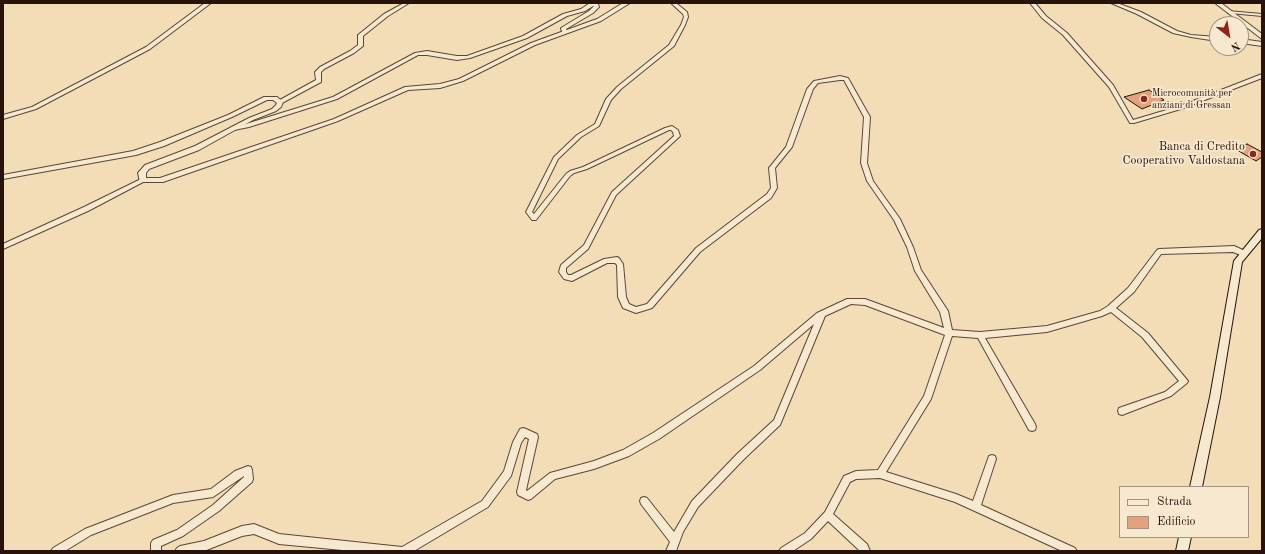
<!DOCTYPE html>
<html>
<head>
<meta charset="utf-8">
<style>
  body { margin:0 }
  #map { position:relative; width:1265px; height:554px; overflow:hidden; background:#f3ddb6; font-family:"Old Standard TT",serif }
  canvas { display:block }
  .frame { position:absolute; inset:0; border:4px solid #27130c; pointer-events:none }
  .legend { position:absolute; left:1119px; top:486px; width:130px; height:52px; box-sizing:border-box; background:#f7e9d0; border:1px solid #a49382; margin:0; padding:5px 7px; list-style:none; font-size:12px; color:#27130c }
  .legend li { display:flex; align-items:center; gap:8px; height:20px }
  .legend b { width:20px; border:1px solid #a49382 }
  .north { position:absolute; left:1209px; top:16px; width:40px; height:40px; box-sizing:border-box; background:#f7e9d0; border:1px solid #a49382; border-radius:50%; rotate:149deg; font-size:11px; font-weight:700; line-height:16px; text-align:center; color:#27130c }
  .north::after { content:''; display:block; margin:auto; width:14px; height:18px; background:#8f2418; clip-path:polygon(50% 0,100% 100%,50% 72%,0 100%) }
</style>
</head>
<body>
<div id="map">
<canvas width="1265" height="554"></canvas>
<div class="frame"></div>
<ul class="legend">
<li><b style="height:5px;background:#f7e9d0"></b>Strada</li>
<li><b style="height:11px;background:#e4a17c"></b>Edificio</li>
</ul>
<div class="north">N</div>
</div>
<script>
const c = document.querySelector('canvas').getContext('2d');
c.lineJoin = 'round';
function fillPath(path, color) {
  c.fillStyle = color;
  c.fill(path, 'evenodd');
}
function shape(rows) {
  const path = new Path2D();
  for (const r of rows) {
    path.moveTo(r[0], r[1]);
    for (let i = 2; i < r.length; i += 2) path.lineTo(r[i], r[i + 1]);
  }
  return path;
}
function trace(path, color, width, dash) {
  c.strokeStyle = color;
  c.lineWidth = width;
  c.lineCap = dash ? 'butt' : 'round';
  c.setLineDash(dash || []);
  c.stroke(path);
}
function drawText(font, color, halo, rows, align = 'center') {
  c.font = font + ' "Old Standard TT",serif';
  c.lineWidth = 3.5;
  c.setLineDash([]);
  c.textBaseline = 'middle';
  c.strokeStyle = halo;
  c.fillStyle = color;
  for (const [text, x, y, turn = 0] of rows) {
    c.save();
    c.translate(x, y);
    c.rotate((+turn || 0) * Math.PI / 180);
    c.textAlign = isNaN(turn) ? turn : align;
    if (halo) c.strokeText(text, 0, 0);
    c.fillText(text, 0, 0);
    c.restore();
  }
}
const building = shape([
  [1149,90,1164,100,1142,109,1124,97,1149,90],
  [1247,144,1262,152,1262,157,1256,161,1237,150,1247,144]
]);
fillPath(building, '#e4a17c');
trace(building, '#27130c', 1);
const minor = shape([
  [404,3,409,3,388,16,363,36,363,46,354,53,324,69,321,72,321,82,282,103,278,103,278,101,316,80,315,72,320,67,350,51,358,45,358,35,384,14,404,3],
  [590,3,598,4,599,7,593,13,566,29,567,32,567,33,563,33,561,29,561,28,589,11,594,6,593,6,585,11,567,16,527,38,470,58,457,60,427,55,418,55,337,99,249,127,234,130,231,128,232,127,246,124,333,97,415,53,427,51,457,56,467,56,523,36,563,14,581,9,590,3],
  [671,3,676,3,687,12,688,17,685,25,674,46,621,89,611,100,599,126,581,137,558,159,532,212,534,214,566,174,570,171,583,167,665,128,672,126,678,130,680,136,679,137,616,195,588,249,566,268,566,272,568,275,571,275,604,259,617,257,619,258,623,264,626,297,629,304,636,307,647,304,696,248,767,194,771,188,769,168,786,147,807,89,814,81,840,76,848,78,870,117,867,163,873,181,900,219,913,247,921,270,948,311,952,330,980,332,1047,326,1100,311,1108,306,1128,288,1157,250,1159,249,1234,246,1245,251,1246,253,1245,255,1243,256,1233,252,1161,254,1134,292,1116,308,1148,333,1188,381,1187,383,1171,396,1122,415,1119,414,1118,411,1119,408,1165,392,1179,381,1142,337,1111,312,1102,316,1047,332,985,338,1035,424,1036,427,1035,430,1032,431,1029,430,978,338,952,336,931,399,886,472,956,494,973,501,989,456,992,455,995,456,996,459,981,505,1075,548,1077,551,1062,551,955,502,880,478,856,479,850,482,833,514,867,544,870,551,860,551,828,521,811,539,793,551,779,551,781,548,805,533,825,512,844,476,856,471,878,470,924,396,945,335,865,305,851,304,825,316,780,425,743,460,698,507,683,532,676,551,666,551,670,542,641,504,640,501,641,498,644,497,647,498,674,532,692,501,737,454,774,420,814,324,760,370,659,439,629,456,594,469,555,479,531,499,528,500,518,495,517,492,529,439,525,437,521,443,511,476,488,507,414,551,353,551,279,544,254,534,242,536,204,551,175,551,177,548,180,546,204,541,242,526,254,524,279,534,402,547,482,501,504,471,513,442,520,429,523,428,526,429,537,434,538,437,526,490,527,491,550,473,594,461,623,450,653,433,754,366,817,313,847,299,865,299,944,328,940,312,915,271,907,247,894,220,867,181,861,163,864,117,844,80,840,80,818,83,813,89,792,147,775,168,777,188,771,198,700,252,652,308,636,313,623,308,618,297,617,265,615,263,607,263,572,281,564,279,559,272,561,265,584,245,612,192,674,136,673,132,671,130,669,130,587,169,574,173,570,176,536,220,532,220,526,212,554,157,577,135,595,124,606,99,617,87,669,45,681,25,684,17,683,14,671,3],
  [1030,3,1035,3,1046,16,1067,33,1113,85,1133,120,1180,106,1262,74,1262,78,1184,108,1134,123,1130,123,1109,87,1063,35,1042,18,1030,3],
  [1111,3,1117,3,1141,12,1177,31,1191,35,1217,37,1217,41,1191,37,1173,33,1137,14,1111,3],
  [1228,11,1262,14,1262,16,1230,13,1228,13,1228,11],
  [1241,39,1262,42,1262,46,1241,43,1241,39],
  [143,178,145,179,146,180,145,181,88,211,3,249,3,244,84,207,143,178],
  [248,466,251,467,252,470,253,479,252,482,219,511,183,536,161,546,161,551,151,551,151,543,153,540,177,530,213,505,244,477,244,476,213,497,173,503,91,535,65,551,51,551,53,548,85,529,173,495,211,489,235,471,248,466]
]);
const tertiary = shape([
  [205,3,211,3,150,49,36,109,3,119,3,115,32,107,146,47,205,3],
  [623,3,630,3,601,21,535,45,463,81,440,88,408,90,338,121,163,182,140,182,138,173,145,165,195,146,249,118,272,109,276,105,277,103,273,100,267,100,232,117,164,146,136,155,3,179,3,175,133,151,160,142,228,115,264,97,277,97,283,102,281,107,276,111,253,120,199,150,149,169,146,173,146,178,160,178,334,119,405,87,440,84,459,79,531,43,597,19,623,3],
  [1215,3,1221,3,1262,34,1262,39,1215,3]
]);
const secondary = shape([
  [1262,229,1262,238,1242,262,1220,397,1202,487,1190,487,1210,397,1234,261,1259,230,1262,229],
  [1179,537,1191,537,1188,551,1176,551,1179,537]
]);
trace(minor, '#5a4636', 2);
trace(tertiary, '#5a4636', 2);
trace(secondary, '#27130c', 2);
fillPath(minor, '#f7e9d0');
fillPath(tertiary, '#f7e9d0');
fillPath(secondary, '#f7e9d0');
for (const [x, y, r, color] of [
  [1144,99,4,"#8f2418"],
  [1253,154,4,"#8f2418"]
]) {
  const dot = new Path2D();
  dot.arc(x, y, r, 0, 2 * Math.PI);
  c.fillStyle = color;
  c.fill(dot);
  trace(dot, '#f7e9d0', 1.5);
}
drawText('10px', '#27130c', '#f7e9d0', [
  ["Microcomunità per",1152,93],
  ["anziani di Gressan",1152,105]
], 'left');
drawText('12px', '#27130c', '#f7e9d0', [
  ["Banca di Credito",1245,147],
  ["Cooperativo Valdostana",1245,161]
], 'right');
</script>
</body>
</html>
